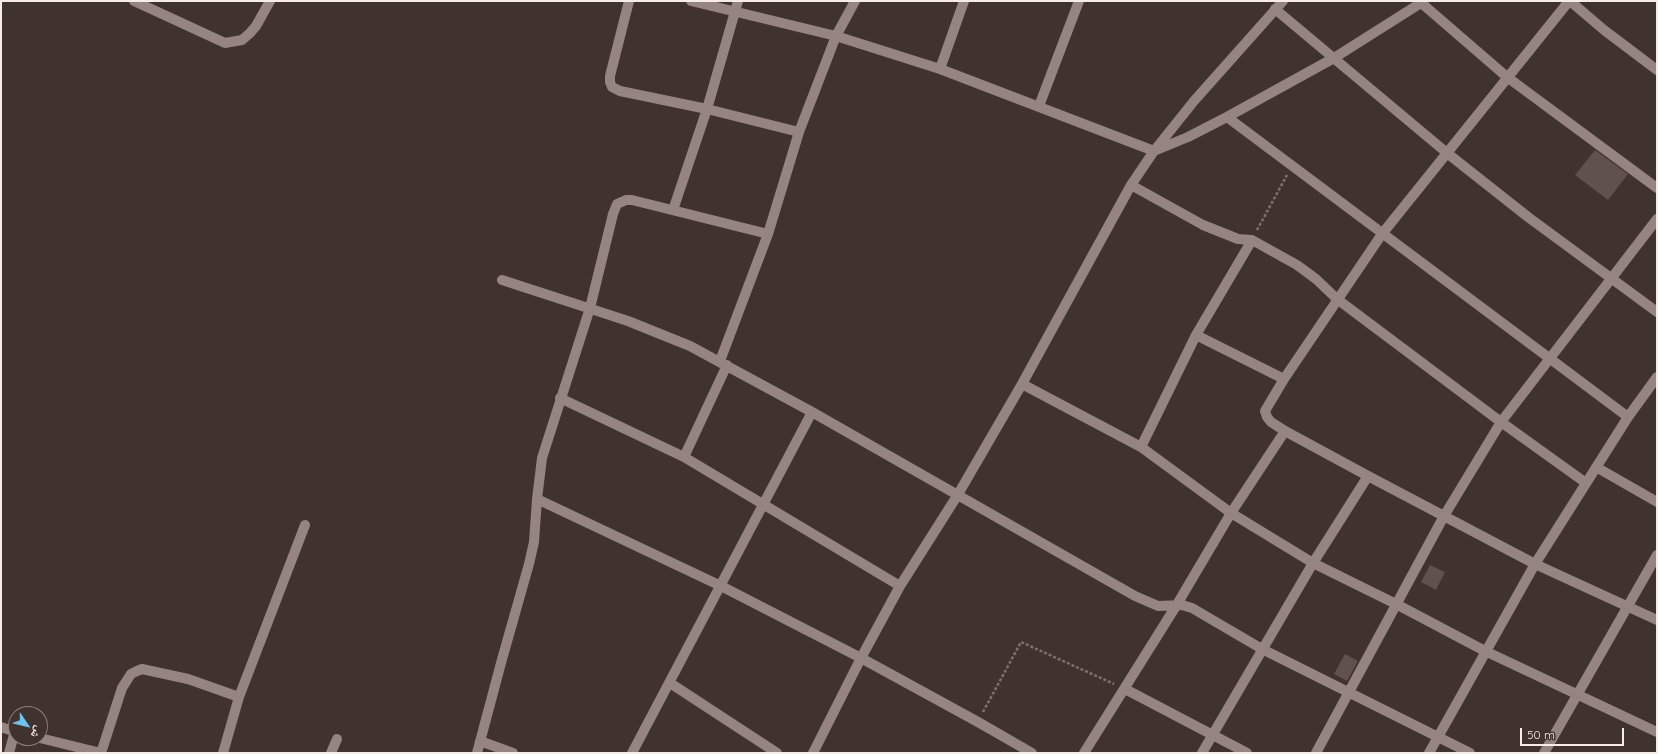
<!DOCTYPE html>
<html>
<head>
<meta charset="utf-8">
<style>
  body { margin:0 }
  #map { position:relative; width:1658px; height:754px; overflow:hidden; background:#40322d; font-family:Quicksand,"Noto Naskh Arabic",sans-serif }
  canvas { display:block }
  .frame { position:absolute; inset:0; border:2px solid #f6ede9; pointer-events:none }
  .north { position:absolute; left:8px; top:706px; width:40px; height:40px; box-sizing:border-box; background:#40322d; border:1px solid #897d78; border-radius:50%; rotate:125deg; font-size:11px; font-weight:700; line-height:16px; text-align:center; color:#f6ede9 }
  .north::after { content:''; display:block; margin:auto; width:14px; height:18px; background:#6ac3f1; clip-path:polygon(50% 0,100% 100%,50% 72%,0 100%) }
  .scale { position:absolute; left:1520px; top:728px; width:104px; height:18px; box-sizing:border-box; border:2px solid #f6ede9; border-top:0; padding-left:5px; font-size:12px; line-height:14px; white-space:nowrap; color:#f6ede9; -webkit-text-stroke:3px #40322d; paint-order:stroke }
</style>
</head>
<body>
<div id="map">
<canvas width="1658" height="754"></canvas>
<div class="frame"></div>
<div class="north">ش</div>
<div class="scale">50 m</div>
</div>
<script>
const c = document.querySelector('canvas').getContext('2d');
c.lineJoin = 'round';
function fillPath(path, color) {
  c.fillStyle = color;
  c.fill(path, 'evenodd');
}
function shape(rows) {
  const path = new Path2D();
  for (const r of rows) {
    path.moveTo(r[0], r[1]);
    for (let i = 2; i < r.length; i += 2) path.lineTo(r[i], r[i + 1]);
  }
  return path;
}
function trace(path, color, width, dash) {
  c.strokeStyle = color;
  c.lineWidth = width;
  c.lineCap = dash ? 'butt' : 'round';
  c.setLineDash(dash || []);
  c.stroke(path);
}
fillPath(shape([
  [1595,150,1628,174,1608,200,1575,175],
  [1430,565,1445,572,1436,590,1421,582],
  [1345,654,1358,661,1347,681,1334,674]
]), '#60514c');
trace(shape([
  [1257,230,1287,175],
  [983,712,1021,642,1114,684]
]), '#7d716c', 2.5, [3, 2]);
trace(shape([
  [134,1,225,43,242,40,250,33,256,26,270,1],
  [629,1,610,76,610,82,612,87,620,91,707,109,799,132],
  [691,1,836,36,940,69,1154,151,1188,137,1227,117,1334,58,1424,1],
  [1419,1,1507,77,1657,188],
  [1569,1,1382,234,1284,379,1265,411,1267,417,1271,422,1285,431,1368,476,1535,564,1657,620],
  [1570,1,1604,30,1657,70],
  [1275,9,1447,153,1528,217,1657,312],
  [940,69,964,1],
  [1039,106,1079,1],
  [1227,117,1628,417],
  [1131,185,1203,225,1238,239,1252,240,1297,265,1316,279,1337,299,1501,422,1586,483],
  [673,210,707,109,738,1],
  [768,234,632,200,626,200,617,204,613,214,590,308,542,458,537,499,721,586,861,658,978,722,1032,753],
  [502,280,628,321,690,346,812,412,1135,596,1158,606,1182,605,1192,608,1262,649,1470,753],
  [1196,335,1284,379],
  [720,361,768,234,799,132,836,36,855,1],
  [727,365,684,457,900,586],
  [1022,384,1141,447,1231,513,1313,563,1396,604,1485,651,1657,732],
  [560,398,684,457],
  [1141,447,1196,335,1252,240],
  [1596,467,1657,502],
  [670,683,777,753],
  [1125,689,1247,753],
  [1,727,16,732],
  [40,738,101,753],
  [480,741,513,753],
  [9,753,15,731],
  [101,753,122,688,131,674,137,671,142,669,188,679,239,697,305,525],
  [223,753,239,697],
  [331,753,337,739],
  [477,753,501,663,529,564,534,542,537,499],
  [632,753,812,412],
  [813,753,861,658,900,586,957,496,1022,384,1131,185,1154,151,1194,101,1283,1],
  [1084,753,1176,606,1231,513,1285,431],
  [1202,753,1313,563,1368,476],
  [1316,753,1444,516,1501,422,1657,219],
  [1429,753,1535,564,1628,417,1657,377],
  [1544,753,1657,555]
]), '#95847f', 10);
</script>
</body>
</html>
